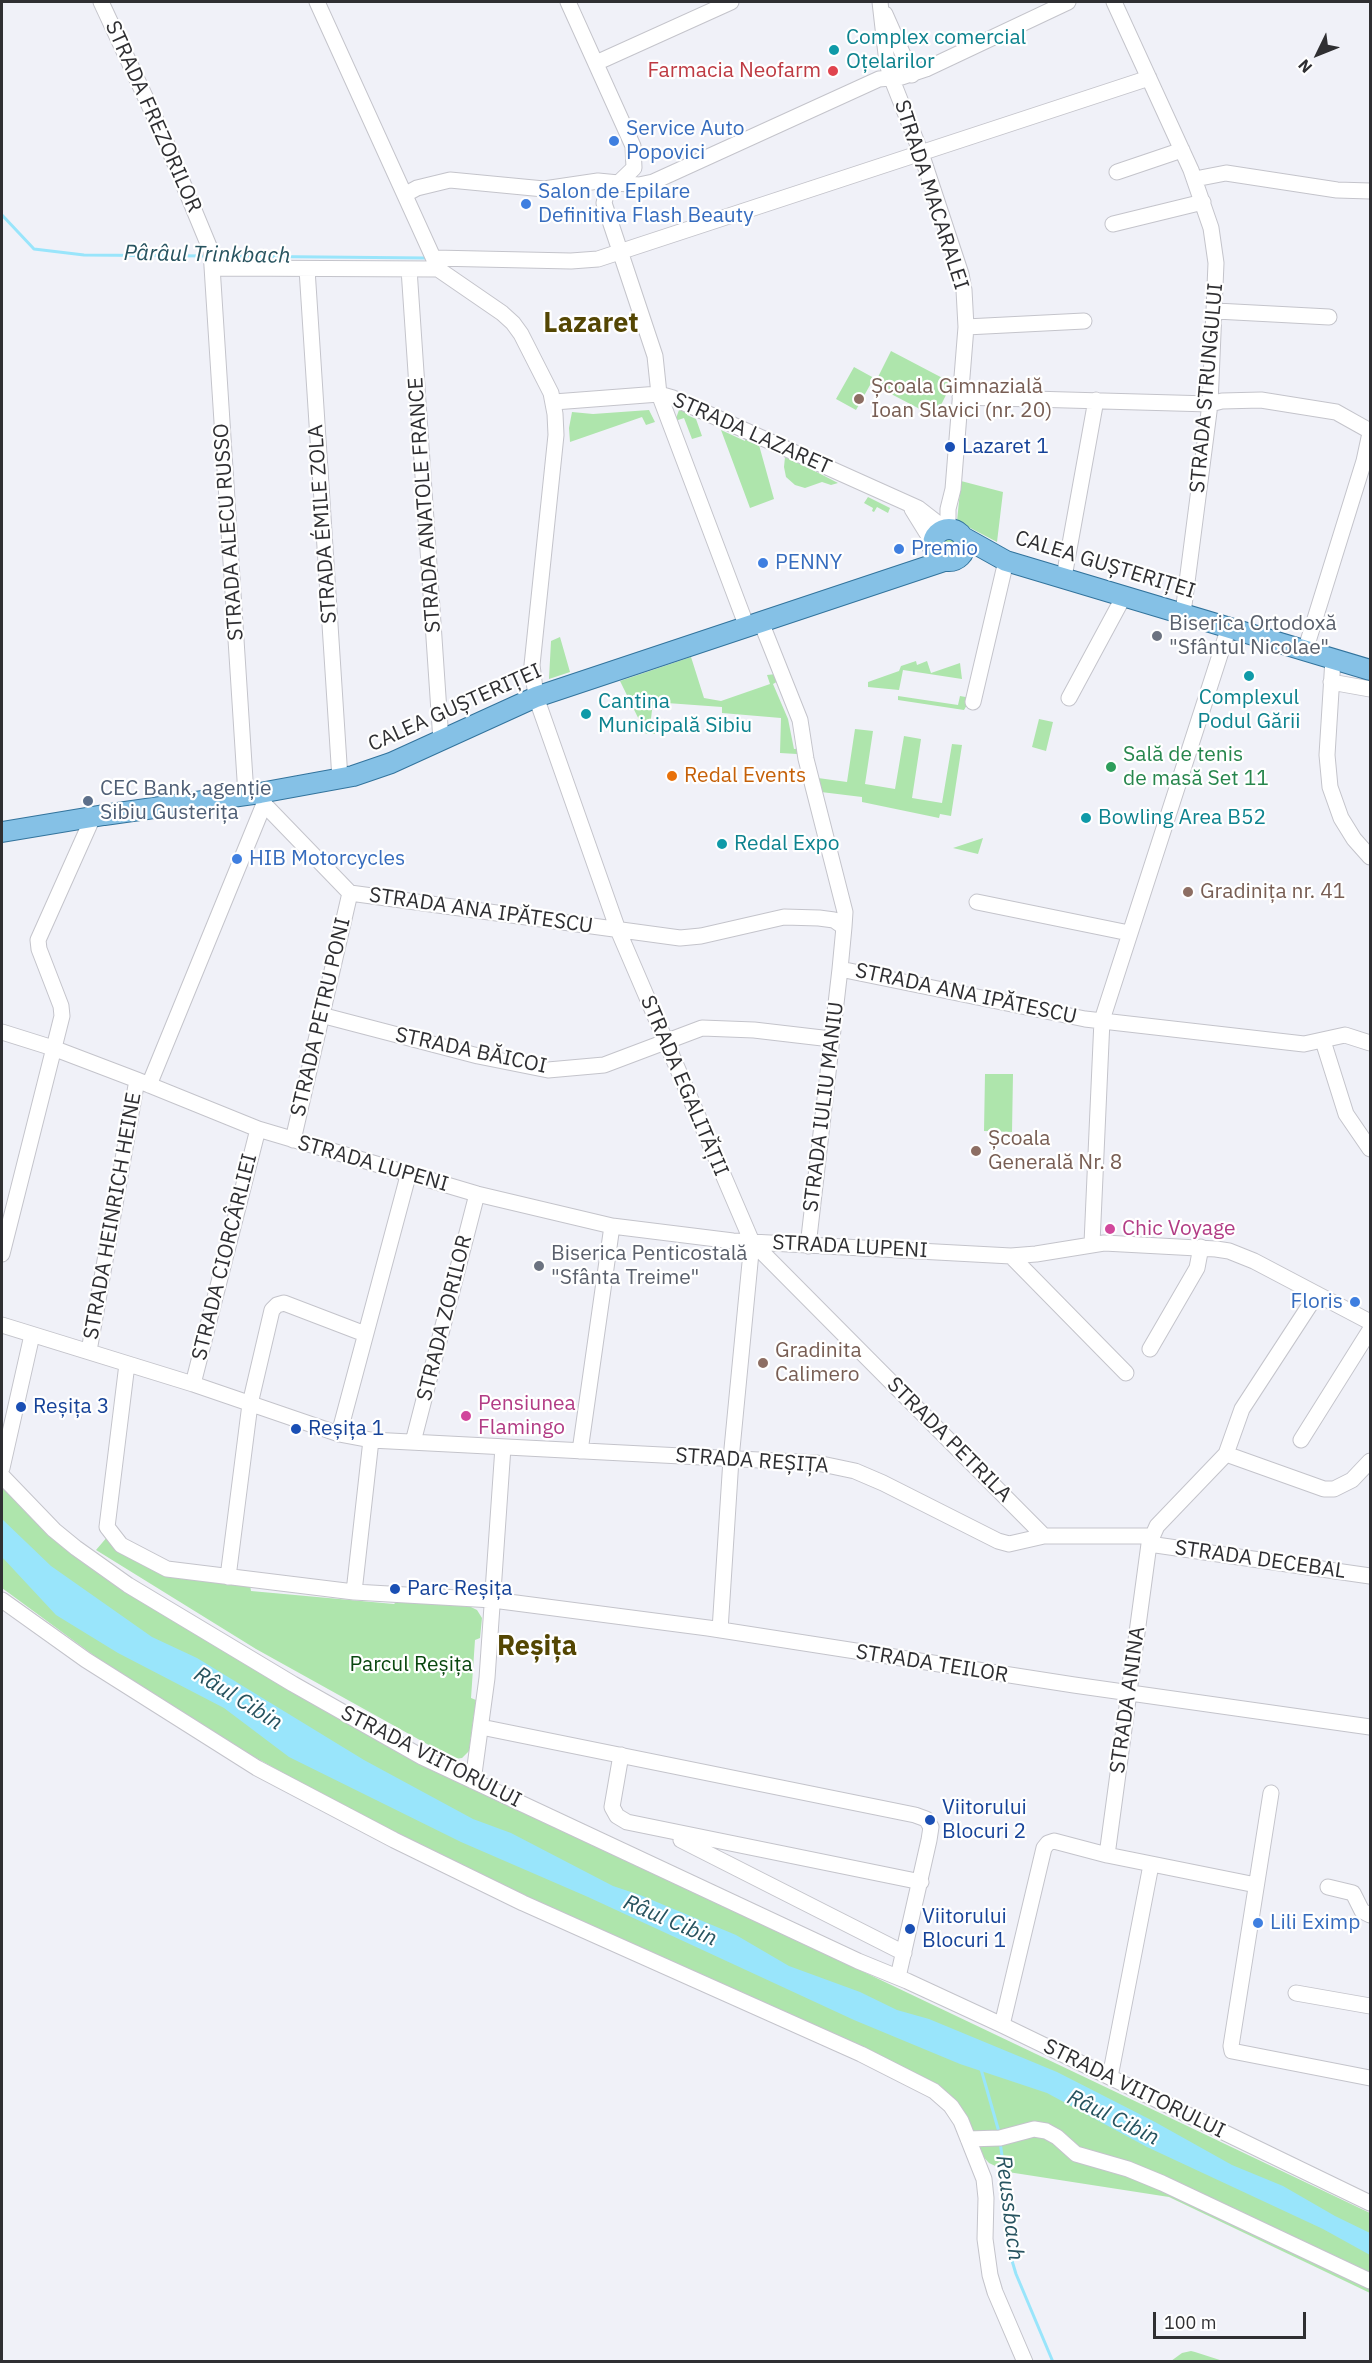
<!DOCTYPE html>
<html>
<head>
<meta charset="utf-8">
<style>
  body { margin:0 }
  #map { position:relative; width:1372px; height:2363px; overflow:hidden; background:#f0f1f8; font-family:"IBM Plex Sans",sans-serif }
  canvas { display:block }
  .frame { position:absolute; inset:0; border:3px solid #2f2f32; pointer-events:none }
  .north { position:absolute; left:1288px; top:24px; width:60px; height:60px; -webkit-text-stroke:4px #fff; paint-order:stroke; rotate:227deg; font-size:16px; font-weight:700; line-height:24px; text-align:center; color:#2f2f32 }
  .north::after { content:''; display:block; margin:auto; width:21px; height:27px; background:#2f2f32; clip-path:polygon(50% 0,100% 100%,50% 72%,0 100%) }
  .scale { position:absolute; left:1153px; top:2312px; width:153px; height:27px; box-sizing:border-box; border:3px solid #2f2f32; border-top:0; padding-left:8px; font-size:18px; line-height:21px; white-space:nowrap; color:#2f2f32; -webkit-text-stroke:4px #fff; paint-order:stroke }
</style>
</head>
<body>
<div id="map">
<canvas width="1372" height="2363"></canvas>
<div class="frame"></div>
<div class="north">N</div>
<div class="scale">100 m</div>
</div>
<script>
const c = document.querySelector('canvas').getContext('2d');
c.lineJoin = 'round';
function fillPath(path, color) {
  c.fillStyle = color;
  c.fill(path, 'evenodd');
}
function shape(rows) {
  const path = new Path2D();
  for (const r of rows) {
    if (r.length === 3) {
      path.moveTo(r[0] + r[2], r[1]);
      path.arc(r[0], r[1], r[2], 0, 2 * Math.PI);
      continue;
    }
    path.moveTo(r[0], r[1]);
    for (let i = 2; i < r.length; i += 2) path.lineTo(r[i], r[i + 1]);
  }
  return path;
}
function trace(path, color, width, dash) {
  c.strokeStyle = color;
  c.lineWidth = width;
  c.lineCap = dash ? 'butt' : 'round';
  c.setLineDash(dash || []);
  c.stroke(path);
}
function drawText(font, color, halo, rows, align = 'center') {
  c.font = font + ' "IBM Plex Sans",sans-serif';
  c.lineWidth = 4.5;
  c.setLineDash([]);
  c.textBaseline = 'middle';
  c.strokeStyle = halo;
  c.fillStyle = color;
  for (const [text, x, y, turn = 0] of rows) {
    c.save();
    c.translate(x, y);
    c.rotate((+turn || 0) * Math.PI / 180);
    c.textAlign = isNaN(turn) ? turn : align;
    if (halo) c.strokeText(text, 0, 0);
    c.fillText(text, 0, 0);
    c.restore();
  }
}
fillPath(shape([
  [891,351,952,383,935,417,874,385],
  [854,367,874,378,856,410,836,399],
  [688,408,687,415,696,419,702,436,692,439,684,418,675,421,679,410],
  [649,410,655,422,646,425,642,417,570,442,569,428,572,412,593,414],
  [721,430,745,441,746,433,755,440,759,445,774,499,750,508],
  [785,457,803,465,838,483,831,485,822,482,805,488,795,485,786,477,784,467],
  [961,481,1003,492,997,542,957,521],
  [868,497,890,508,888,513,877,507,874,512,872,511,873,508,864,503],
  [950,544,8],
  [560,637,570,672,549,679,551,641],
  [691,657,704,698,721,701,770,684,767,675,776,674,780,680,773,684,788,719,794,749,803,748,801,752,797,754,780,753,781,718,722,713,722,707,653,702,650,727,658,729,657,734,646,734,620,681],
  [916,661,917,665,927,661,931,673,960,663,962,679,903,670,899,690,868,687,868,682,899,671,901,666],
  [898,696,958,705,960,696,971,698,964,710,898,700],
  [1039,719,1053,722,1046,751,1032,747],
  [855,729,873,731,865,784,895,789,904,736,921,739,912,798,942,803,952,744,962,745,951,816,940,814,939,818,862,802,862,797,821,792,818,778,847,782],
  [983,838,978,854,953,848],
  [985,1074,1013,1074,1012,1132,984,1131],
  [2,1484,68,1551,530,1813,1370,2213,1370,2293,1169,2197,1008,2172,989,2163,979,2152,940,2097,401,1838,164,1707,2,1588],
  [108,1536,138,1558,250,1585,251,1591,394,1604,399,1599,471,1607,477,1610,482,1618,480,1638,475,1640,471,1698,476,1700,469,1751,462,1758,454,1759,256,1649,96,1550],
  [1191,2351,1195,2352,1223,2361,1171,2361,1182,2353]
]), '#aee5ac');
fillPath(shape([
  [2,1519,51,1566,152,1637,197,1658,364,1760,473,1819,511,1833,613,1886,640,1895,736,1935,789,1966,860,1992,897,2010,929,2019,1057,2072,1155,2122,1232,2165,1283,2186,1335,2216,1370,2233,1370,2255,1323,2229,1147,2147,1047,2093,960,2064,854,2020,588,1897,461,1842,289,1757,224,1708,118,1653,56,1615,2,1557]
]), '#99e5fb');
trace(shape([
  [2,215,34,249,84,255,207,256],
  [217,256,426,258],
  [981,2069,999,2132],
  [1000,2142,1005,2176,1006,2228,1010,2254,1016,2274,1053,2362]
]), '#99e5fb', 3);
const minor = shape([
  [101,2,163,135,211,251,246,795],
  [317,2,437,266],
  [568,2,633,146,634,168,606,195,604,203,655,356,659,394,747,627],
  [880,2,887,63,891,77,921,153,961,274,964,290,966,327,953,489,948,509,948,529],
  [1114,2,1191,170,1211,228,1216,263,1210,404,1183,613],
  [885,14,912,75],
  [596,63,731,2],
  [1117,172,1182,150],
  [1195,179,1226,173,1337,190,1370,191],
  [406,194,417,188,450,180,544,189,598,181,639,185,653,182,879,79,902,77,926,69,1068,2],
  [1113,224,1203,202],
  [434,258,571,261,598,259,1149,78],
  [213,268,438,269],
  [307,269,340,779],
  [409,269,441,741],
  [438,269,502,313,513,323,521,334,551,393,555,414,556,435,532,665,536,697,618,930,752,1242,1044,1536],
  [1216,311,1329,317],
  [966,327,1084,321],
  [960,397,1210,404,1222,401,1261,400,1336,412,1370,431],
  [554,402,659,394,673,398,918,508,945,529],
  [912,509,933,543],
  [1064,577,1096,400],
  [761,622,800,720,806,759,845,912,844,927],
  [1305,651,1364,461,1370,433],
  [1333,659,1327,755,1330,787,1341,818,1354,839,1370,857],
  [1331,682,1370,689],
  [1069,698,1124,596],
  [973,702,1006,561],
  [260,793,264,804,350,893,680,938,701,936,784,917,819,918,834,920,844,927,840,969,1085,1019,1304,1044,1345,1035,1370,1043],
  [977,902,1129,933],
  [321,1015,478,1056,548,1070,604,1065,702,1028,754,1030,831,1039],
  [2,1032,53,1048,137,1080,258,1129,477,1194,612,1226,733,1241,1011,1256,1036,1254,1104,1243,1216,1249,1229,1251,1254,1261,1370,1322],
  [1323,1041,1346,1114,1370,1149],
  [149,1085,264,804],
  [293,1140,350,893],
  [1092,1243,1102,1020,1229,627],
  [808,1246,840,969],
  [2,1254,62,1016,61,1006,39,949,38,940,93,817],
  [1011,1256,1126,1373],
  [2,1325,193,1384,339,1434,371,1440,817,1463,855,1471,883,1483,998,1541,1009,1544,1044,1536,1151,1536],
  [1150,1349,1197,1268,1201,1247],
  [89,1351,137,1080],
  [127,1364,107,1527,121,1545,167,1569,354,1592,493,1600,708,1628,1074,1685,1370,1727],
  [193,1384,258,1129],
  [339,1434,408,1176],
  [1301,1440,1370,1330],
  [413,1442,477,1194],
  [580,1451,612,1226],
  [1226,1454,1242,1409,1317,1294],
  [2,1468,32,1335],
  [2,1476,54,1530,76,1548,128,1585,293,1684,422,1757,858,1961,907,1981,1002,2025,1370,2203],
  [1149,1544,1370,1576],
  [228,1577,250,1404,272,1310,277,1305,284,1303,365,1334],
  [354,1592,371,1440],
  [2,1600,86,1660,257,1768,394,1840,523,1903,861,2054,934,2091,951,2106,961,2121,984,2179,986,2198,985,2239,990,2275,995,2292,1025,2362],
  [720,1630,731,1459,752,1242],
  [481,1727,915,1815,926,1819,931,1827,929,1840,898,1977],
  [621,1755,612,1807,617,1816,627,1822,921,1882],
  [473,1781,487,1678,503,1447],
  [1271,1793,1231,2046,1232,2051,1370,2078],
  [681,1840,904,1953],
  [1107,1855,1149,1544,1157,1526,1226,1454,1324,1489,1334,1489,1352,1480,1370,1461],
  [1328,1887,1353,1893,1362,1911,1370,1915],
  [1296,1993,1370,2006],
  [1002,2025,1044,1848,1048,1843,1054,1841,1107,1855,1256,1885],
  [1110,2077,1151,1865],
  [968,2139,1000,2138,1034,2129,1046,2131,1057,2137,1076,2154,1128,2169,1162,2183,1370,2281]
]);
const major = shape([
  [949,545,16],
  [963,537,1006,561,1370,670],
  [2,832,104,815,260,793,353,776,391,763,536,697,947,560]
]);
trace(minor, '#c4c4cb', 17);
trace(major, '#32739c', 22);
trace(minor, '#fff', 15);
trace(major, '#85c1e6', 20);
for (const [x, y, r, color] of [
  [834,50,6,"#0f9aa8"],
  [833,71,6,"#e0444e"],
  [614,141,6,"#3f7fe0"],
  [526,204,6,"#3f7fe0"],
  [859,399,6,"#8d6e63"],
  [950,447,6,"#1a4fb4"],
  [899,549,6,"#3f7fe0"],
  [763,563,6,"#3f7fe0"],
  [1157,636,6,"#6b7280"],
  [1249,676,6,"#0f9aa8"],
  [586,714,6,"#0f9aa8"],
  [1111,767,6,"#2e9e5b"],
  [672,776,6,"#e8710a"],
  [88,801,6,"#5c6f8a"],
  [1086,818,6,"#0f9aa8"],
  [722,844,6,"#0f9aa8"],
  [237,859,6,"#3f7fe0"],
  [1188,892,6,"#8d6e63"],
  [976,1151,6,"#8d6e63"],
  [1110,1229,6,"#d1479c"],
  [539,1266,6,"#6b7280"],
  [1355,1302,6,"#3f7fe0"],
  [763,1363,6,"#8d6e63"],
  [21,1407,6,"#1a4fb4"],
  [466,1416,6,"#d1479c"],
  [296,1429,6,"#1a4fb4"],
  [395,1589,6,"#1a4fb4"],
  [930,1820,6,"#1a4fb4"],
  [1258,1923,6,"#3f7fe0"],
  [910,1929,6,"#1a4fb4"]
]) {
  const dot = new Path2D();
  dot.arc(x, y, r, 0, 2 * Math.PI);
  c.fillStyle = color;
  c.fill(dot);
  trace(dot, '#fff', 2);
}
drawText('21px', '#0d838f', '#fff', [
  ["Complex comercial",846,38],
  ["Oțelarilor",846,62],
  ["Complexul",1249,698,"center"],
  ["Podul Gării",1249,722,"center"],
  ["Cantina",598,702],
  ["Municipală Sibiu",598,726],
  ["Bowling Area B52",1098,818],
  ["Redal Expo",734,844]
], 'left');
drawText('21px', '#be3a42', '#fff', [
  ["Farmacia Neofarm",821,71]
], 'right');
drawText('21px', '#2f2f32', '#fff', [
  ["STRADA FREZORILOR",153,117,66],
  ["STRADA MACARALEI",931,195,72],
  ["STRADA STRUNGULUI",1207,388,-85],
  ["STRADA LAZARET",752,434,24],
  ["STRADA ANATOLE FRANCE",425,505,-94],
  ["STRADA ÉMILE ZOLA",323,524,-94],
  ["STRADA ALECU RUSSO",229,532,-94],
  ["CALEA GUȘTERIȚEI",1105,565,17],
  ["CALEA GUȘTERIȚEI",455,708,-24],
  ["STRADA ANA IPĂTESCU",481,911,8],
  ["STRADA ANA IPĂTESCU",966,994,12],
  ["STRADA PETRU PONI",321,1017,-77],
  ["STRADA BĂICOI",471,1051,12],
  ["STRADA EGALITĂȚII",684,1086,67],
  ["STRADA IULIU MANIU",824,1107,-83],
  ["STRADA LUPENI",373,1164,16],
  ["STRADA HEINRICH HEINE",113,1216,-80],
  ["STRADA LUPENI",850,1247,3],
  ["STRADA CIORCÂRLIEI",225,1257,-76],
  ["STRADA ZORILOR",445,1318,-76],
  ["STRADA PETRILA",949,1440,45],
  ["STRADA REȘIȚA",752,1461,4],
  ["STRADA DECEBAL",1260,1560,8],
  ["STRADA TEILOR",932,1664,9],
  ["STRADA ANINA",1128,1700,-82],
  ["STRADA VIITORULUI",431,1757,27],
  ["STRADA VIITORULUI",1134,2089,26]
]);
drawText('21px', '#366cbe', '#fff', [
  ["Service Auto",626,129],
  ["Popovici",626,153],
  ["Salon de Epilare",538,192],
  ["Definitiva Flash Beauty",538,216],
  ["Premio",911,549],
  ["PENNY",775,563],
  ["HIB Motorcycles",249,859],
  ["Floris",1343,1302,"right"],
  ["Lili Eximp",1270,1923]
], 'left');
drawText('21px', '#785e54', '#fff', [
  ["Școala Gimnazială",871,387],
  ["Ioan Slavici (nr. 20)",871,411],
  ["Gradinița nr. 41",1200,892],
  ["Școala",988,1139],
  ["Generală Nr. 8",988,1163],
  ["Gradinita",775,1351],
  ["Calimero",775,1375]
], 'left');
drawText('21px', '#164399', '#fff', [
  ["Lazaret 1",962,447],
  ["Reșița 3",33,1407],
  ["Reșița 1",308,1429],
  ["Parc Reșița",407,1589],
  ["Viitorului",942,1808],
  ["Blocuri 2",942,1832],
  ["Viitorului",922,1917],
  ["Blocuri 1",922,1941]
], 'left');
drawText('21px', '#5b616d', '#fff', [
  ["Biserica Ortodoxă",1169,624],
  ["\"Sfântul Nicolae\"",1169,648],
  ["Biserica Penticostală",551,1254],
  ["\"Sfânta Treime\"",551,1278]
], 'left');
drawText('21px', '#27864d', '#fff', [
  ["Sală de tenis",1123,755],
  ["de masă Set 11",1123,779]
], 'left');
drawText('21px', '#c56008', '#fff', [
  ["Redal Events",684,776]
], 'left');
drawText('21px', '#4e5e75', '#fff', [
  ["CEC Bank, agenție",100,789],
  ["Sibiu Gusterița",100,813]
], 'left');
drawText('21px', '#b23c85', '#fff', [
  ["Chic Voyage",1122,1229],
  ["Pensiunea",478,1404],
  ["Flamingo",478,1428]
], 'left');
drawText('21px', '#09470f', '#fff', [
  ["Parcul Reșița",411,1665]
]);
drawText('italic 22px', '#27535f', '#fff', [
  ["Pârâul Trinkbach",207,255,1],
  ["Râul Cibin",238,1699,32],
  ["Râul Cibin",670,1921,23],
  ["Râul Cibin",1113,2118,26],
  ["Reussbach",1009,2208,83]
]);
drawText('bold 27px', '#544603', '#fff', [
  ["Lazaret",591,324],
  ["Reșița",537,1647]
]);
</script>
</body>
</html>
